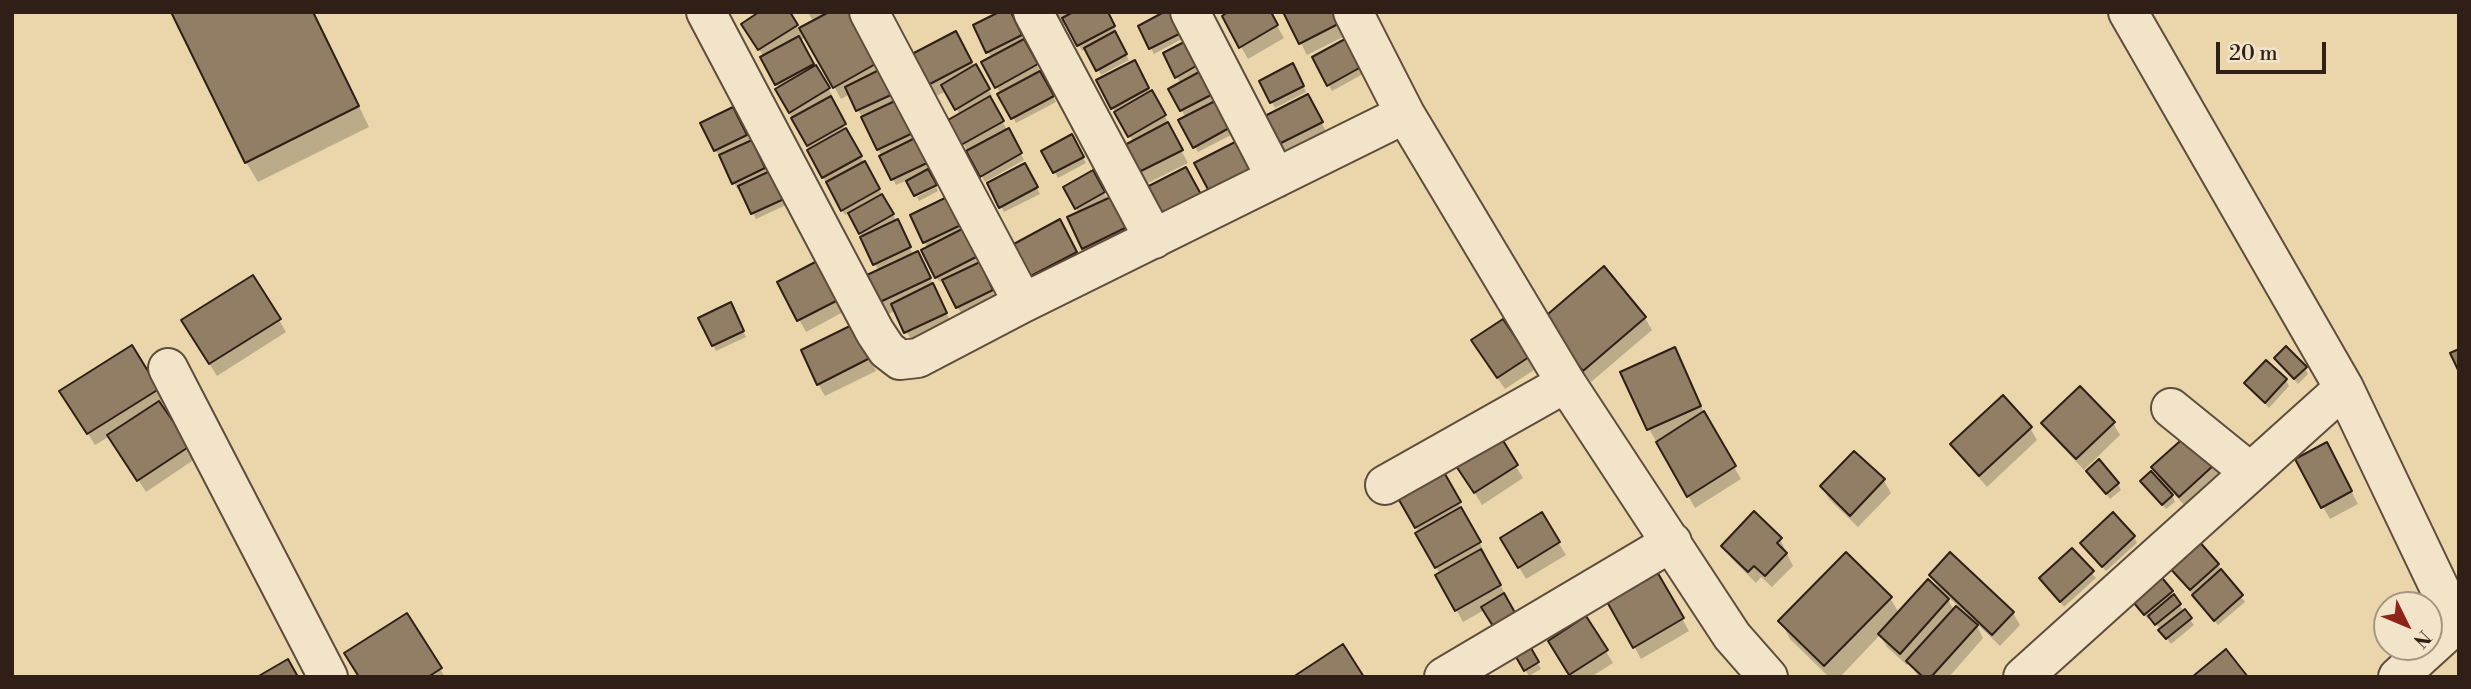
<!DOCTYPE html>
<html>
<head>
<meta charset="utf-8">
<style>
  body { margin:0 }
  #map { position:relative; width:2471px; height:689px; overflow:hidden; background:#ebd6ac; font-family:"Libre Bodoni",serif }
  canvas { display:block }
  .frame { position:absolute; inset:0; border:14px solid #2f1f17; pointer-events:none }
  .north { position:absolute; left:2373px; top:591px; width:70px; height:70px; box-sizing:border-box; background:#f2e4c9; border:2px solid #a49582; border-radius:50%; rotate:133deg; font-size:19px; font-weight:700; line-height:28px; text-align:center; color:#2f1f17 }
  .north::after { content:''; display:block; margin:auto; width:24px; height:32px; background:#8f2418; clip-path:polygon(50% 0,100% 100%,50% 72%,0 100%) }
  .scale { position:absolute; left:2216px; top:42px; width:110px; height:32px; box-sizing:border-box; border:4px solid #2f1f17; border-top:0; padding-left:9px; font-size:21px; line-height:24px; white-space:nowrap; color:#2f1f17; -webkit-text-stroke:5px #f2e4c9; paint-order:stroke }
</style>
</head>
<body>
<div id="map">
<canvas width="2471" height="689"></canvas>
<div class="frame"></div>
<div class="north">N</div>
<div class="scale">20 m</div>
</div>
<script>
const c = document.querySelector('canvas').getContext('2d');
c.lineJoin = 'round';
function fillPath(path, color) {
  c.fillStyle = color;
  c.fill(path, 'evenodd');
}
function shape(rows) {
  const path = new Path2D();
  for (const r of rows) {
    path.moveTo(r[0], r[1]);
    for (let i = 2; i < r.length; i += 2) path.lineTo(r[i], r[i + 1]);
  }
  return path;
}
function trace(path, color, width, dash) {
  c.strokeStyle = color;
  c.lineWidth = width;
  c.lineCap = dash ? 'butt' : 'round';
  c.setLineDash(dash || []);
  c.stroke(path);
}
fillPath(shape([
  [313,12,369,127,258,182,246,162],
  [788,12,799,30,814,23,808,12,850,12,898,101,929,169,915,194,908,180,896,185,850,94,841,99,806,37,800,41,832,95,829,96,846,131,900,227,913,255,924,265,952,325,913,344,896,310,889,314,882,302,870,276,879,272,863,238,850,213,845,215,826,183,777,90,779,89,764,57,743,24],
  [1009,12,1056,102,1016,123,984,63,992,59,988,52],
  [1050,12,1106,12,1117,32,1114,33,1129,60,1101,75,1086,48,1082,51,1067,24,1059,28],
  [1168,12,1182,39,1154,54,1140,27],
  [1221,12,1269,12,1284,38,1248,59],
  [1285,12,1336,12,1347,35,1307,55],
  [1344,41,1363,74,1332,91,1314,58],
  [1183,45,1214,103,1233,134,1198,152,1180,120,1186,118,1170,89,1181,84,1165,54],
  [962,46,992,96,989,98,1024,160,985,182,950,120,960,115,947,91,936,96,914,55],
  [1134,63,1168,122,1166,123,1188,163,1146,184,1139,172,1133,142,1113,108],
  [1293,66,1306,92,1275,108,1261,82],
  [1307,96,1328,135,1286,156,1279,144],
  [736,115,786,205,756,219,740,187,737,189,721,154,719,155,715,150],
  [1071,136,1086,163,1058,178,1044,152],
  [1025,165,1040,194,1004,212,989,184],
  [1093,172,1108,200,1112,198,1133,240,1091,260,1069,218,1079,214,1065,187],
  [936,187,938,191,919,201,917,197],
  [949,205,995,296,961,313,944,280,940,282,936,277,925,242],
  [1067,233,1083,264,1037,288,1030,276],
  [821,261,847,310,806,332,779,283],
  [1604,268,1645,318,1652,330,1591,382,1550,332],
  [733,310,746,337,716,351,700,318],
  [279,320,286,332,217,376,190,333],
  [860,339,876,371,825,396,818,384],
  [131,348,165,402,160,405,195,459,146,492,110,436,95,445,69,403],
  [1674,349,1707,419,1741,479,1695,508,1657,440,1656,441,1649,429],
  [1480,353,1527,358,1534,370,1505,389],
  [2276,359,2305,368,2308,374,2298,384],
  [2286,380,2289,386,2269,408,2246,383],
  [2044,423,2113,423,2120,435,2084,470,2051,435],
  [2030,428,2037,440,1987,487,1960,456,1953,444],
  [1498,437,1523,478,1482,505,1457,463],
  [2333,456,2358,504,2330,519,2323,507],
  [2214,465,2221,477,2187,508,2170,490,2175,502,2166,509,2142,482,2163,485,2153,468],
  [1441,469,1486,555,1484,557,1507,597,1463,622,1437,575,1440,574,1417,534,1419,533,1397,493],
  [2092,477,2118,484,2121,490,2110,499],
  [1884,481,1891,493,1858,527,1829,499,1822,487],
  [1541,514,1566,555,1526,579,1502,538],
  [2134,537,2137,543,2106,571,2086,549],
  [1780,539,1793,566,1772,587,1761,577,1756,583,1731,558,1723,546],
  [2072,550,2096,578,2064,607,2041,578],
  [2218,565,2245,602,2218,625,2173,571],
  [1656,573,1689,631,1641,659,1608,600],
  [1931,575,2013,613,2020,625,2000,646,1975,622,1983,638,1949,677,1919,677,1909,663,1907,665,1887,647,1880,635,1840,677,1829,677,1790,639,1781,621,1890,598,1899,613,1941,593],
  [1946,595,1958,606,1954,610,1946,596],
  [2158,576,2194,625,2171,644,2151,617,2148,619,2135,603],
  [407,615,445,677,361,677],
  [1530,650,1541,669,1529,676,1518,658],
  [1606,651,1613,663,1591,677,1571,677,1557,654]
]), '#0003');
const building = shape([
  [171,12,313,12,359,106,245,163,171,12],
  [759,12,790,12,798,25,758,50,741,24,759,12],
  [829,12,852,12,879,62,833,88,799,28,829,12],
  [999,12,1011,12,1022,35,986,53,973,25,999,12],
  [1073,12,1108,12,1115,26,1077,46,1062,18,1073,12],
  [1164,12,1170,12,1181,33,1149,49,1138,26,1164,12],
  [1228,12,1271,12,1278,25,1239,48,1222,16,1228,12],
  [1283,12,1337,12,1342,22,1299,44,1283,12],
  [956,31,972,62,928,85,912,54,956,31],
  [1115,31,1127,54,1096,71,1084,48,1115,31],
  [799,36,814,64,775,85,760,57,799,36],
  [1024,39,1038,64,995,88,981,62,1024,39],
  [1345,39,1361,67,1327,86,1312,57,1345,39],
  [1184,42,1196,66,1175,78,1163,53,1184,42],
  [1135,60,1149,88,1111,109,1096,80,1135,60],
  [1293,63,1304,86,1270,103,1259,81,1293,63],
  [976,64,990,89,955,110,941,85,976,64],
  [816,65,830,88,789,113,775,89,816,65],
  [881,69,893,94,856,111,845,87,881,69],
  [1040,71,1054,96,1011,119,997,94,1040,71],
  [1199,72,1211,95,1180,111,1168,89,1199,72],
  [1152,90,1166,115,1128,137,1114,112,1152,90],
  [1308,94,1323,122,1277,145,1263,117,1308,94],
  [831,96,846,124,807,146,791,118,831,96],
  [990,96,1004,121,961,145,948,120,990,96],
  [899,99,915,132,877,150,861,117,899,99],
  [1217,100,1231,127,1193,148,1178,120,1217,100],
  [733,107,747,135,714,151,700,123,733,107],
  [1168,122,1183,150,1137,173,1123,146,1168,122],
  [846,128,862,156,822,178,807,150,846,128],
  [1009,128,1022,153,980,177,966,151,1009,128],
  [1072,134,1084,157,1053,173,1041,151,1072,134],
  [915,138,927,163,891,180,879,156,915,138],
  [752,140,765,168,732,184,719,155,752,140],
  [1239,140,1256,171,1211,195,1194,163,1239,140],
  [865,161,880,189,841,211,826,182,865,161],
  [1025,163,1038,187,999,208,987,183,1025,163],
  [1186,167,1203,198,1157,222,1141,190,1186,167],
  [928,169,937,185,914,196,906,181,928,169],
  [1093,170,1105,192,1075,209,1063,187,1093,170],
  [770,171,784,199,751,214,738,186,770,171],
  [882,194,894,214,859,234,848,213,882,194],
  [1113,196,1127,227,1082,249,1067,217,1113,196],
  [947,197,961,225,923,243,910,215,947,197],
  [898,219,911,247,873,265,860,237,898,219],
  [1060,219,1077,252,1029,277,1012,245,1060,219],
  [964,228,978,256,935,278,921,250,964,228],
  [918,251,931,278,880,302,867,275,918,251],
  [821,259,842,298,797,321,777,282,821,259],
  [980,262,993,290,956,308,942,280,980,262],
  [1604,266,1646,317,1583,371,1541,320,1604,266],
  [253,275,281,319,209,364,181,320,253,275],
  [933,283,947,313,904,333,891,304,933,283],
  [731,302,744,331,712,346,698,318,731,302],
  [1503,319,1529,357,1497,378,1471,340,1503,319],
  [854,324,870,358,817,385,801,350,854,324],
  [132,345,159,389,87,434,59,391,132,345],
  [2286,346,2307,367,2294,379,2274,358,2286,346],
  [1675,347,1701,406,1647,430,1620,372,1675,347],
  [2459,349,2459,372,2450,353,2459,349],
  [2266,360,2287,379,2265,403,2244,383,2266,360],
  [2080,386,2115,422,2076,459,2041,423,2080,386],
  [2003,395,2032,427,1979,476,1950,444,2003,395],
  [159,401,190,446,137,481,107,435,159,401],
  [1704,411,1736,466,1687,497,1656,442,1704,411],
  [1499,434,1518,465,1474,493,1454,463,1499,434],
  [2188,434,2215,464,2179,497,2151,467,2188,434],
  [2327,442,2352,491,2321,508,2295,459,2327,442],
  [1854,451,1885,479,1850,516,1820,486,1854,451],
  [2099,459,2119,483,2106,494,2086,471,2099,459],
  [1441,467,1461,502,1415,528,1395,493,1441,467],
  [2151,471,2173,495,2162,505,2140,481,2151,471],
  [1461,507,1481,542,1435,568,1415,533,1461,507],
  [1754,511,1782,538,1777,543,1787,553,1765,576,1754,566,1748,572,1721,546,1754,511],
  [1542,512,1560,542,1518,568,1500,538,1542,512],
  [2113,512,2135,536,2102,567,2080,543,2113,512],
  [2197,539,2219,564,2190,590,2167,565,2197,539],
  [2072,548,2094,571,2060,602,2039,578,2072,548],
  [1481,549,1501,585,1455,611,1435,575,1481,549],
  [1846,552,1892,597,1824,666,1778,621,1846,552],
  [1950,552,2014,612,1992,635,1929,575,1950,552],
  [2221,569,2243,595,2214,621,2192,595,2221,569],
  [1656,570,1684,618,1633,648,1606,600,1656,570],
  [2158,573,2173,591,2144,615,2129,597,2158,573],
  [1928,579,1949,599,1900,654,1878,634,1928,579],
  [1504,593,1518,618,1496,631,1481,607,1504,593],
  [2174,594,2181,604,2155,625,2148,616,2174,594],
  [1956,606,1978,625,1931,677,1923,677,1906,661,1956,606],
  [2185,609,2192,618,2166,639,2158,630,2185,609],
  [407,613,442,668,428,677,359,677,344,653,407,613],
  [1586,616,1608,650,1569,675,1548,641,1586,616],
  [1343,644,1364,677,1293,677,1343,644],
  [1531,648,1539,662,1524,671,1516,657,1531,648],
  [2226,649,2248,677,2192,677,2226,649],
  [288,659,298,677,257,677,288,659]
]);
fillPath(building, '#917e64');
trace(building, '#2f1f17', 2);
const minor = shape([
  [706,12,875,332,887,350,900,360,918,358,1023,303,1405,114],
  [869,12,1023,303],
  [1033,12,1154,239],
  [1190,12,1276,178],
  [1353,12,1405,114,1566,383,1732,636,1768,677],
  [2128,12,2344,388,2459,629],
  [168,368,328,677],
  [2171,408,2250,472],
  [1385,485,1566,383],
  [1444,677,1672,542],
  [2023,677,2344,388],
  [2398,677,2455,625]
]);
trace(minor, '#5e4d3c', 42);
trace(minor, '#f2e4c9', 38);
</script>
</body>
</html>
